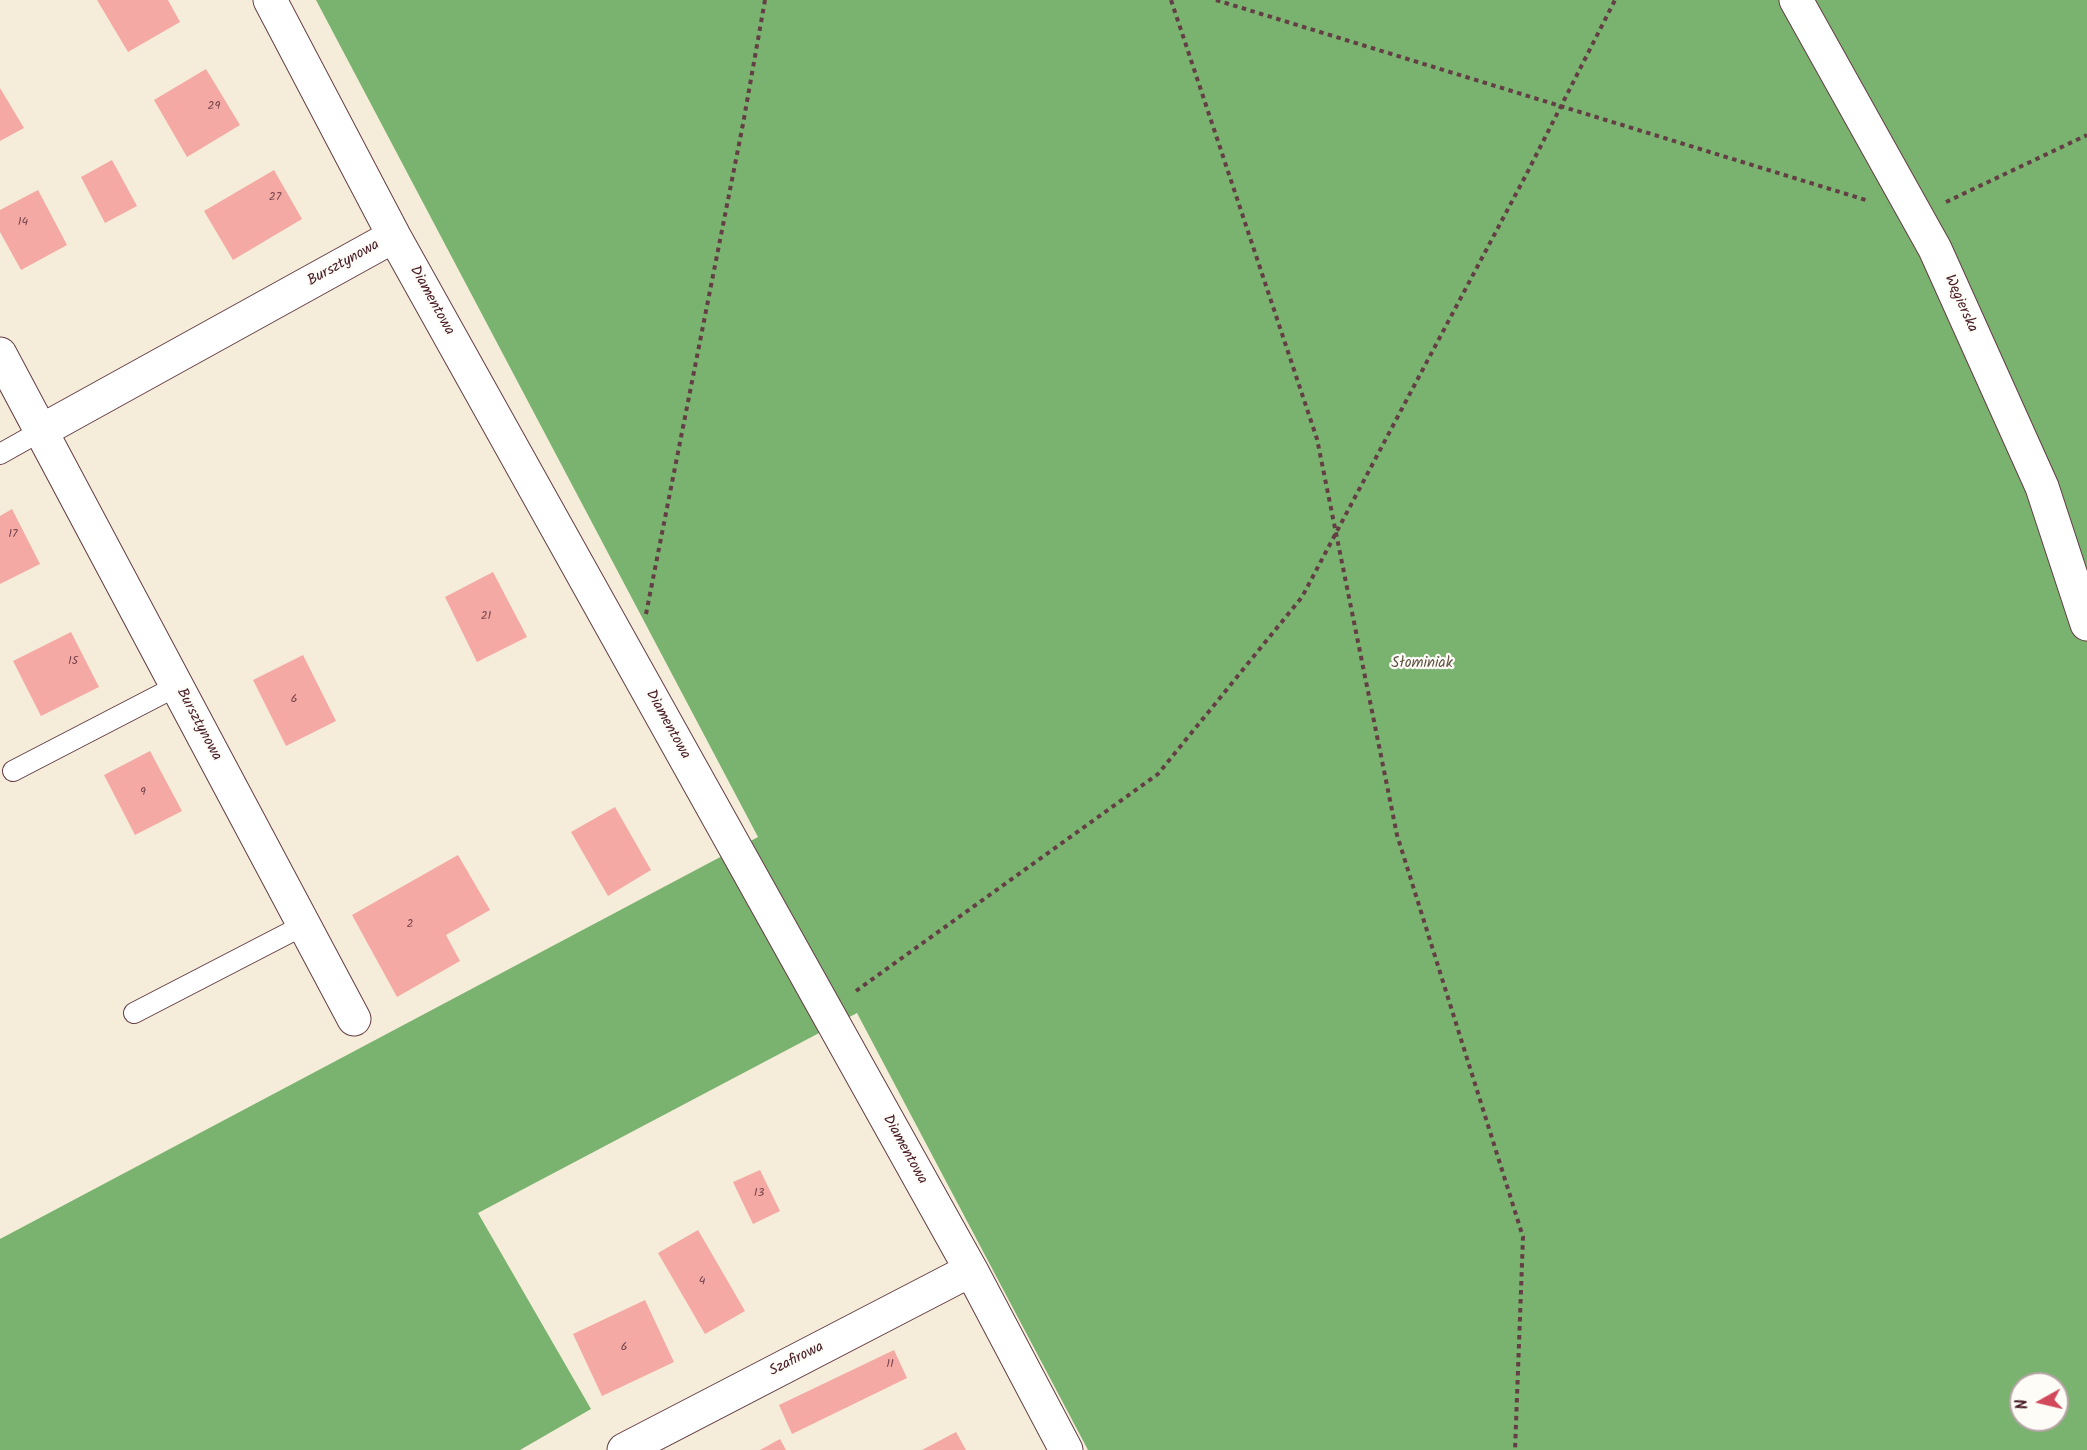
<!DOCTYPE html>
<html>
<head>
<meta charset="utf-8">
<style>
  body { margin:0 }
  #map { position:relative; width:2087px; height:1450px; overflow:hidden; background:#f5edd9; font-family:Kalam,sans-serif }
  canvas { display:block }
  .north { position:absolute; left:2009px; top:1372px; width:60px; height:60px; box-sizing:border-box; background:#fdfcf7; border:2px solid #b5a4a5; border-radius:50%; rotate:262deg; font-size:16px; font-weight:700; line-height:24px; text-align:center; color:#4a1f2b }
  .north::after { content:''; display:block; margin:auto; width:21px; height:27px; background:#d1495b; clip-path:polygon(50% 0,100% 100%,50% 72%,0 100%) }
</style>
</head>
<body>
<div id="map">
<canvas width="2087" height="1450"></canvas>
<div class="north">N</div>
</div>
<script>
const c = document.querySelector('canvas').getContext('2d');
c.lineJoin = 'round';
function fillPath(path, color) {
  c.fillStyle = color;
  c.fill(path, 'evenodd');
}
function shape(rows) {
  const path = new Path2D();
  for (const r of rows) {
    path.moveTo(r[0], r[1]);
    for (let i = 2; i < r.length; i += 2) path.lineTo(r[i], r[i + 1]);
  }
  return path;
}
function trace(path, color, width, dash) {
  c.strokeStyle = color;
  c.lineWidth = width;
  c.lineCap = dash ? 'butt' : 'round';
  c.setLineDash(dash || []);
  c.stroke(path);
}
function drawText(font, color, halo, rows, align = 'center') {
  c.font = font + ' Kalam,sans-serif';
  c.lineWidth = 4.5;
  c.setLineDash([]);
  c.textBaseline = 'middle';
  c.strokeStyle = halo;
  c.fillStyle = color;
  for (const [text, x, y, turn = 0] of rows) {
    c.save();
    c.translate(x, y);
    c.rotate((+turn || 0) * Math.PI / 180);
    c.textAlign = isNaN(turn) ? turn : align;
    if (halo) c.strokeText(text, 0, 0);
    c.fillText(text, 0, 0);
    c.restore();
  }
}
fillPath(shape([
  [316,0,2087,0,2087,1450,1088,1450,857,1013,478,1213,591,1409,520,1450,0,1450,0,1239,758,837],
  [2021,1384,2057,1384,2057,1420,2021,1420]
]), '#7ab26f');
fillPath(shape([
  [97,0,168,0,180,22,128,52],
  [206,69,240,125,187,157,154,100],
  [0,88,24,128,0,141],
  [112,160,137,206,105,223,81,177],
  [274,170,302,219,233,260,204,211],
  [38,190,67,245,21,270,0,232,0,210],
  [12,509,40,564,0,584,0,516],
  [493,572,527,637,477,662,445,597],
  [71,632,99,687,41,716,13,661],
  [303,655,336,721,286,746,253,680],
  [150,751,182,811,135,835,104,775],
  [615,807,651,870,608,896,571,832],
  [458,855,490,910,446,935,460,961,397,997,352,915],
  [760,1170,780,1211,753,1224,733,1182],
  [698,1230,745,1311,705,1334,658,1253],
  [645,1300,674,1362,602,1396,573,1334],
  [894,1350,907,1378,792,1434,779,1405],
  [956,1432,966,1450,922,1450],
  [780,1439,786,1450,760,1450]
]), '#f5a9a4');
const lane = shape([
  [0,454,41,431],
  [13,771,177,686],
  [134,1013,304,925]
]);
const street = shape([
  [270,0,394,236,971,1270,1066,1450],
  [1796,0,1935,249,2042,487,2087,624],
  [0,354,354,1019],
  [41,431,394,236],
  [624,1450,971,1270]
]);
trace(lane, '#643e45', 22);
trace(street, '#643e45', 35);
trace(shape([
  [1171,0,1317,439,1397,835,1523,1237,1515,1450],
  [1216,0,1869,201],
  [1946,202,2087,135],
  [646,614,743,124,765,0],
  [856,991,1158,774,1302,597,1526,175,1615,0]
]), '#643e45', 4, [4.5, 4.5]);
trace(lane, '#fff', 20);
trace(street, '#fff', 33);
drawText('12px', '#754249', null, [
  ["29",214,107],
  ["27",275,198],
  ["14",23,223],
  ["17",13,535],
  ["21",486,617],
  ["15",73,662],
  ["6",294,700],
  ["9",143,793],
  ["2",410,925],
  ["13",759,1194],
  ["4",702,1282],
  ["6",624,1348],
  ["11",890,1365]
]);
drawText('15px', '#4a1f2b', '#fdfcf7', [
  ["Bursztynowa",344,264,-29],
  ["Diamentowa",431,301,61],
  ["Węgierska",1960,304,66],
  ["Bursztynowa",198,725,62],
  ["Diamentowa",667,725,61],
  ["Diamentowa",904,1150,61],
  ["Szafirowa",797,1360,-27]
]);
drawText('15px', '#615445', '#fdfcf7', [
  ["Słominiak",1422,664]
]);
</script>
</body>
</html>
